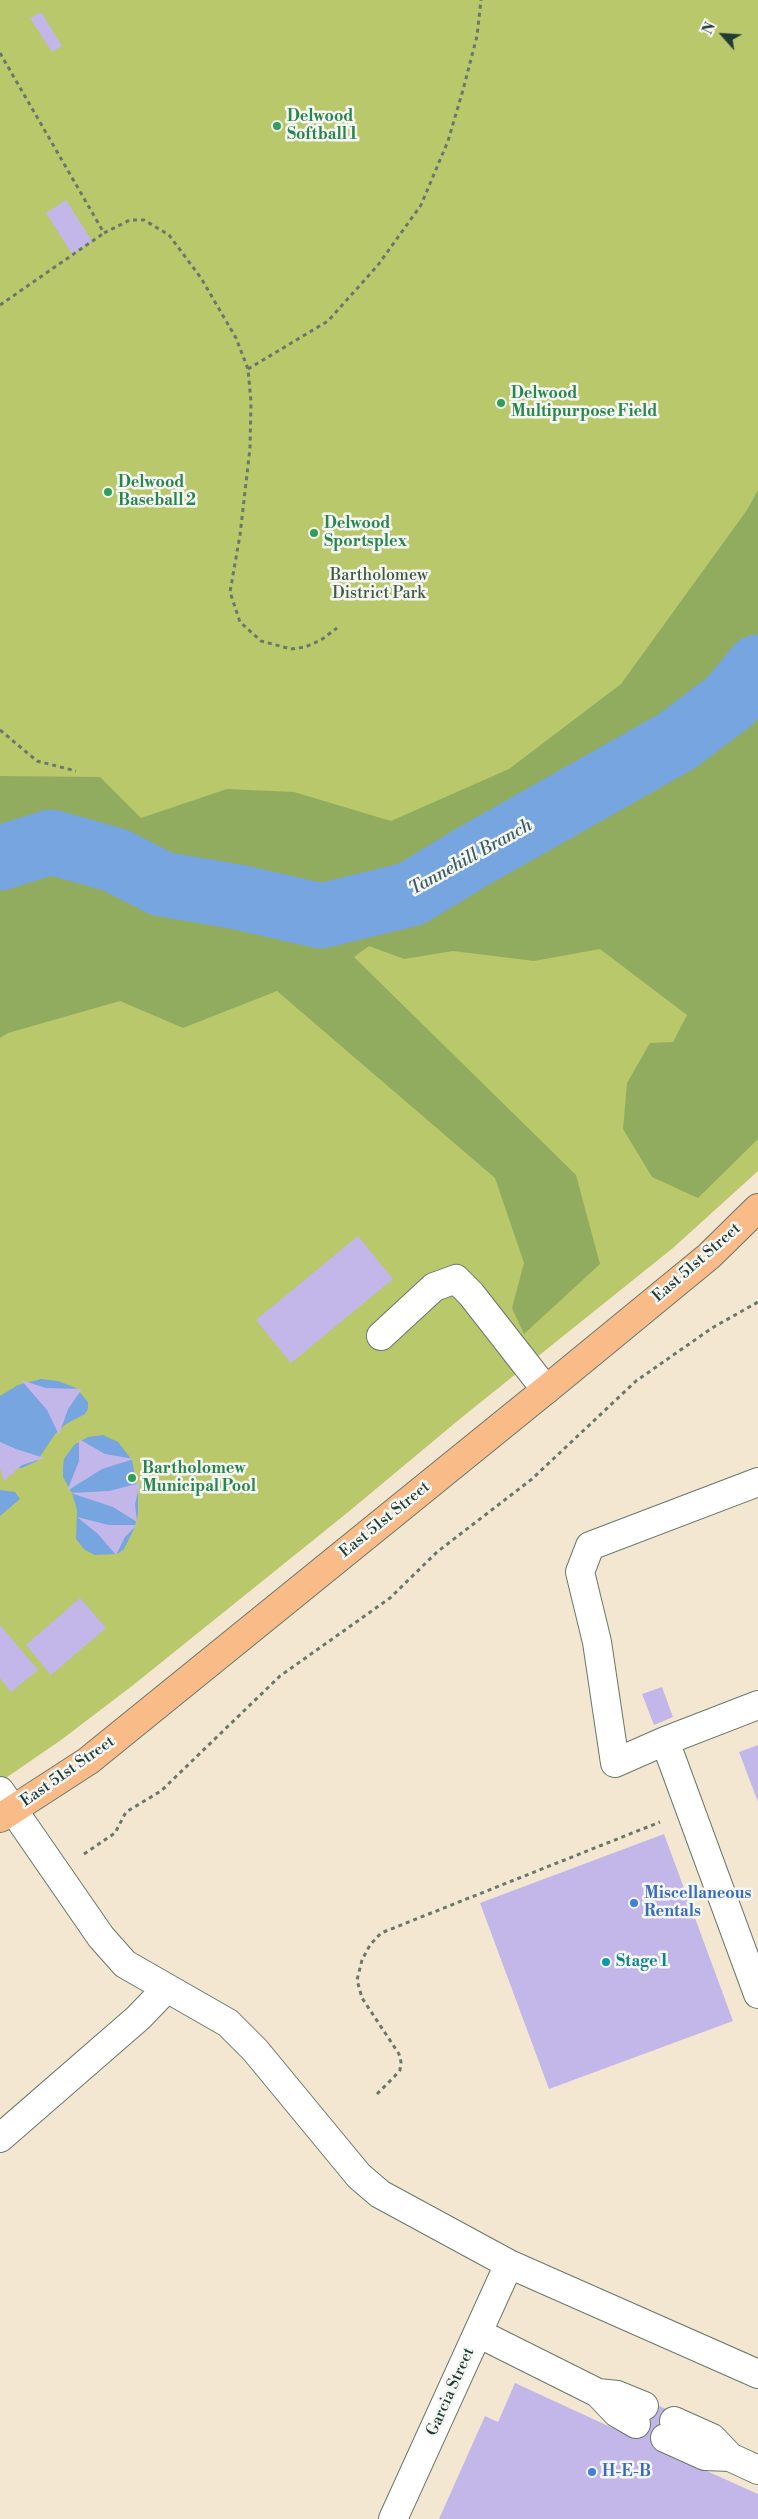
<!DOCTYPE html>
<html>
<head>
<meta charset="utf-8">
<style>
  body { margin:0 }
  #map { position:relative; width:758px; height:2519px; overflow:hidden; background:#f3e7d2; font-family:"Libre Bodoni",serif }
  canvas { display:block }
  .north { position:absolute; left:698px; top:10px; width:50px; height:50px; -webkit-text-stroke:4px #f6f6f2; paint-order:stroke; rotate:296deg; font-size:14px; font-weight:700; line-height:20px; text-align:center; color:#1f3d34 }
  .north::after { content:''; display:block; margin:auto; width:18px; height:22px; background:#1f3d34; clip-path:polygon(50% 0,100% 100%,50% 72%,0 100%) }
</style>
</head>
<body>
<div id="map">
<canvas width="758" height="2519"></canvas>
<div class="north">N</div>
</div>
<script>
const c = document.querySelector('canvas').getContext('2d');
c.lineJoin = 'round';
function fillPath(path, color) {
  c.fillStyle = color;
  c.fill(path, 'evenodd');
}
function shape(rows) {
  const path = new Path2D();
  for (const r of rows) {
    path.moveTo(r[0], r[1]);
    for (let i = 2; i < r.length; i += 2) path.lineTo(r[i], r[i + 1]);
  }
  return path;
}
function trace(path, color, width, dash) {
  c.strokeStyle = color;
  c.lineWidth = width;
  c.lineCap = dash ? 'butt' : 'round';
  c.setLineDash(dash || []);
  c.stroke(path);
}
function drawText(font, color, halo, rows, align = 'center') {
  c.font = font + ' "Libre Bodoni",serif';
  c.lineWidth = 5;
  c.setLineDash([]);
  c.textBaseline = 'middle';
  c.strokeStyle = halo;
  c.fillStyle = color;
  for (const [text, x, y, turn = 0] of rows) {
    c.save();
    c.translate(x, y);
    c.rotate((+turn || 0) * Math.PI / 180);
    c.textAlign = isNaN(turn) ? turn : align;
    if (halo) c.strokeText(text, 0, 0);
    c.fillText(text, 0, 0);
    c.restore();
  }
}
fillPath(shape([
  [0,0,758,0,758,1171,673,1248,461,1418,347,1513,132,1686,61,1740,0,1782]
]), '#b8c86b');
fillPath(shape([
  [758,490,758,1139,698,1198,652,1177,623,1129,627,1083,650,1043,673,1042,687,1015,600,949,534,961,453,951,404,959,369,946,354,957,576,1175,600,1264,524,1334,512,1308,524,1263,495,1178,277,991,183,1028,120,1001,8,1033,0,1038,0,776,100,777,141,818,227,789,294,792,391,821,509,769,621,684,747,510]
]), '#92ac5f');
fillPath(shape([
  [41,1379,58,1381,76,1388,88,1402,88,1409,85,1414,66,1424,55,1434,37,1461,22,1468,9,1468,0,1465,0,1396,18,1385],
  [103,1435,118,1442,132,1460,138,1492,138,1514,134,1529,124,1549,117,1554,95,1555,85,1550,76,1539,77,1510,72,1493,63,1477,63,1467,64,1459,74,1445,88,1437],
  [0,1490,15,1492,20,1499,0,1516]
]), '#76a5df');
trace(shape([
  [0,858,51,842,115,860,162,884,238,897,321,916,411,894,472,857,677,741,730,701,758,667]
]), '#76a5df', 65);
fillPath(shape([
  [41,12,62,46,52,52,30,18],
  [66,200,92,241,72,254,46,213],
  [358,1236,393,1279,291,1363,256,1320],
  [21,1380,46,1388,82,1389,68,1409,59,1435,47,1410],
  [79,1439,105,1454,134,1459,102,1469,67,1491,79,1461],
  [0,1442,16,1449,44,1458,22,1465,4,1481,0,1468],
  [140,1483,135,1504,137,1522,113,1507,71,1493,109,1491],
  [77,1517,109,1525,137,1525,125,1537,116,1555,98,1534],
  [80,1598,106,1628,51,1675,26,1645],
  [0,1625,38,1670,11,1692,0,1678],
  [662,1687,673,1717,654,1725,642,1694],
  [758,1745,758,1802,739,1752],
  [664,1834,733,2021,549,2089,480,1903],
  [515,2383,630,2436,647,2400,676,2414,660,2450,758,2494,758,2519,439,2519,485,2416,498,2422]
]), '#c3b7ea');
const minor = shape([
  [381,1336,434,1287,456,1279,471,1294,546,1390],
  [758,1705,665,1741,758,1994],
  [665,1741,615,1763,597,1642,580,1572,590,1546,758,1482],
  [0,1791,101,1937,125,1964,228,2023,255,2050,359,2176,380,2194,509,2264,758,2374],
  [0,2138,138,2018,166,1989],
  [478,2333,598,2393,617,2395,644,2406],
  [598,2393,617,2413,636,2424],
  [674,2421,712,2438,730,2457,758,2470],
  [665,2438,705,2456,730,2457],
  [393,2519,509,2264]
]);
const major = shape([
  [0,1818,88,1761,558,1380,709,1256,758,1208]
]);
trace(minor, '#69786b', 30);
trace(major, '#69786b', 30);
trace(shape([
  [0,53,104,233,130,220,144,220,169,235,201,278,236,338,248,369,251,402,250,448,240,535,230,592,240,622,261,641,291,649,305,647,321,640,337,628],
  [0,305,104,233],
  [248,369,328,321,378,265,421,205,448,141,463,90,477,36,481,0],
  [0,730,37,761,76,771],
  [84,1854,115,1833,126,1812,161,1791,280,1676,390,1598,437,1552,532,1479,636,1381,712,1328,758,1302],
  [377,2094,394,2077,400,2070,401,2062,399,2054,362,1998,357,1980,362,1960,370,1945,381,1933,660,1822]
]), '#69786b', 3, [4, 4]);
trace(minor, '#fff', 28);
trace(major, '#f9bc89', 28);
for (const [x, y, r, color] of [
  [277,126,5,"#2e9e5b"],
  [501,403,5,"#2e9e5b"],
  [108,492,5,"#2e9e5b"],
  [314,533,5,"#2e9e5b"],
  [132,1478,5,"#2e9e5b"],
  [634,1903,5,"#3f7fe0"],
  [606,1962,5,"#0f9aa8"],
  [592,2472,5,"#3f7fe0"]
]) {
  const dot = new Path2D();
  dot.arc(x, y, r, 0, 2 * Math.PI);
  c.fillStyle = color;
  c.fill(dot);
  trace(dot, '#f6f6f2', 2);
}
drawText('bold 16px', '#27864d', '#f6f6f2', [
  ["Delwood",287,117],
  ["Softball 1",287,135],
  ["Delwood",511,394],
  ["Multipurpose Field",511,412],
  ["Delwood",118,483],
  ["Baseball 2",118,501],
  ["Delwood",324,524],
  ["Sportsplex",324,542],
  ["Bartholomew",142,1469],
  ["Municipal Pool",142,1487]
], 'left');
drawText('16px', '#3e593f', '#f6f6f2', [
  ["Bartholomew",379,576],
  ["District Park",379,594]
]);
drawText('16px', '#1f3d34', '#f6f6f2', [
  ["East 51st Street",697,1263,-41],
  ["East 51st Street",385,1520,-39],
  ["East 51st Street",68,1772,-35],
  ["Garcia Street",451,2392,-66]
]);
drawText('bold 16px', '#366cbe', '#f6f6f2', [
  ["Miscellaneous",644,1894],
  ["Rentals",644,1912],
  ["H-E-B",602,2472]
], 'left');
drawText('bold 16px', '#0d838f', '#f6f6f2', [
  ["Stage 1",616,1962]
], 'left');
drawText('italic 18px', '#395c67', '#f6f6f2', [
  ["Tannehill Branch",471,858,-29]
]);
</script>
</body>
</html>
